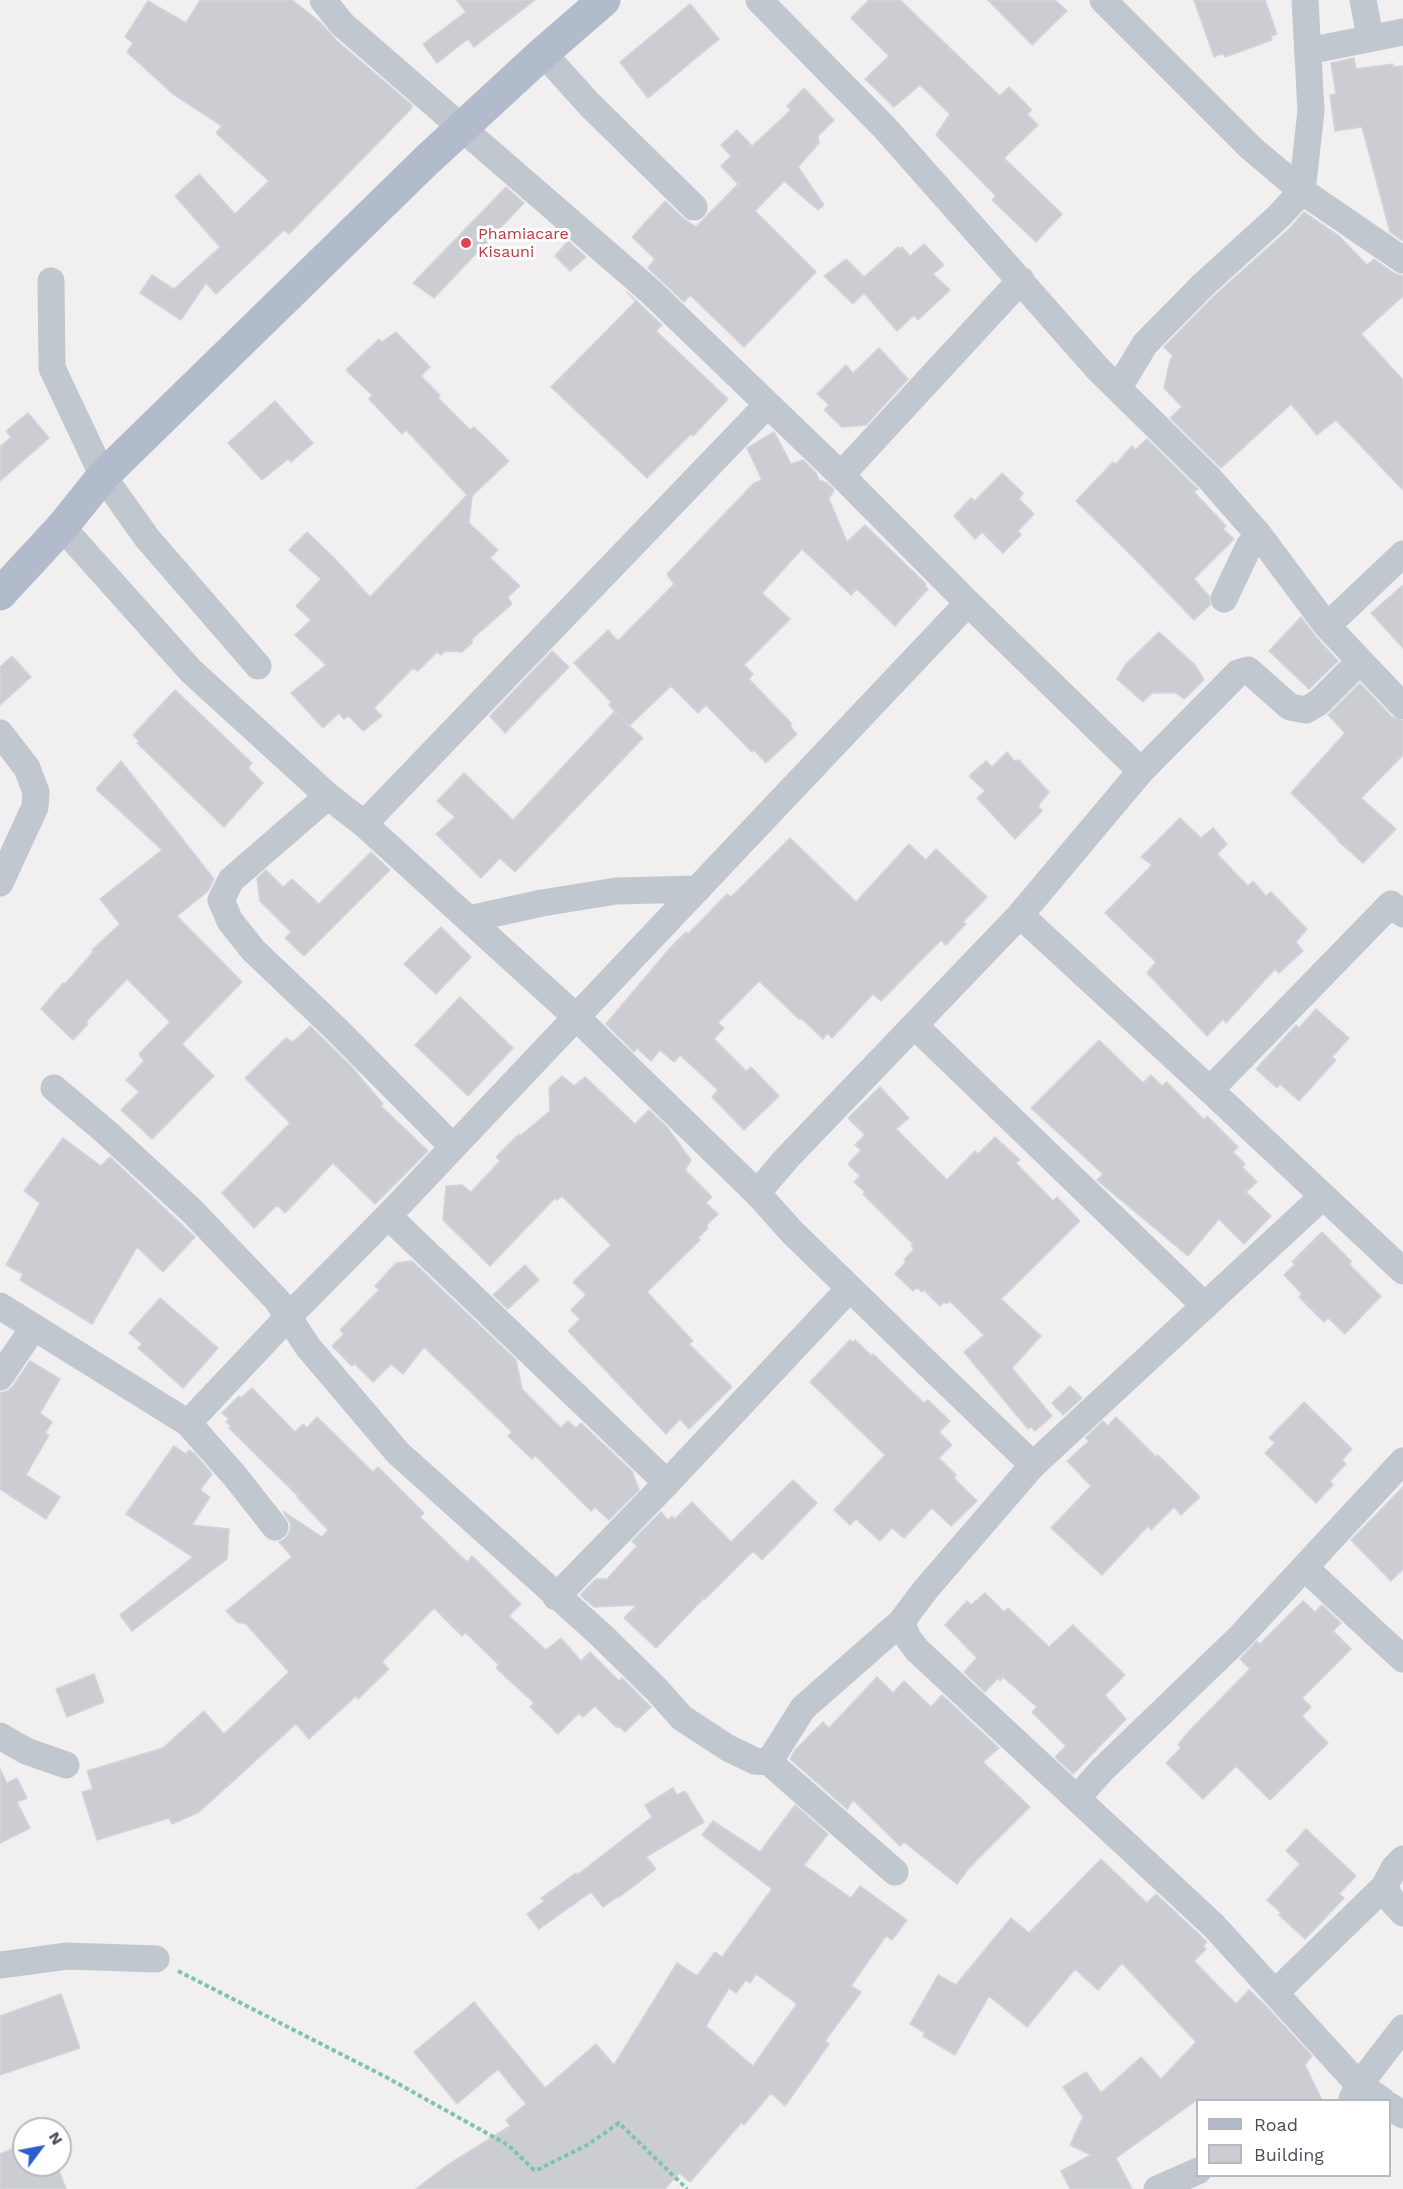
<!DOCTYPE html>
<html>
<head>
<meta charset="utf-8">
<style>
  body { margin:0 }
  #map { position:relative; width:1403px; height:2189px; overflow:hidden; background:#f1efef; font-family:"Work Sans",sans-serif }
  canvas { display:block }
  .legend { position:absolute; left:1196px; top:2099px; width:195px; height:78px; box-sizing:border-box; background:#fff; border:2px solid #b6b9bd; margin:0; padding:8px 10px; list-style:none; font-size:18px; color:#49505a }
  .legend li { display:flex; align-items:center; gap:12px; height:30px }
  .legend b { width:30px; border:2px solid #b6b9bd }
  .north { position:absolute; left:12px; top:2117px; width:60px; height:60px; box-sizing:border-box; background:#fff; border:2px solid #b6b9bd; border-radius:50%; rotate:58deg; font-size:16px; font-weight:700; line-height:24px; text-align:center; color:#49505a }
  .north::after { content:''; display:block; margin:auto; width:21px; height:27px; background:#2b5ece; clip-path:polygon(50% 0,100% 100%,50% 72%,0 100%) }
</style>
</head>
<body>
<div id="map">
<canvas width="1403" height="2189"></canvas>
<ul class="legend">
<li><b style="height:8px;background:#b1bbcb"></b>Road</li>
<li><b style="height:16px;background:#cccdd3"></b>Building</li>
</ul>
<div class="north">N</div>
</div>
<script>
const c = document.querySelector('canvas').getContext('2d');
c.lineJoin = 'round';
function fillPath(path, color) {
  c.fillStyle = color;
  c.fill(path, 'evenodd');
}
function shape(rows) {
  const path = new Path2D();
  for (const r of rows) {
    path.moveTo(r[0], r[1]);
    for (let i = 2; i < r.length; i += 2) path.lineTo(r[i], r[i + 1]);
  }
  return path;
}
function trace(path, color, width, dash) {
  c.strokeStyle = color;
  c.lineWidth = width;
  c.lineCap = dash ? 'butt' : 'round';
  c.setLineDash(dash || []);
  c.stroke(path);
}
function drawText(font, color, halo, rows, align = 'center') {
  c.font = font + ' "Work Sans",sans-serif';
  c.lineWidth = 6;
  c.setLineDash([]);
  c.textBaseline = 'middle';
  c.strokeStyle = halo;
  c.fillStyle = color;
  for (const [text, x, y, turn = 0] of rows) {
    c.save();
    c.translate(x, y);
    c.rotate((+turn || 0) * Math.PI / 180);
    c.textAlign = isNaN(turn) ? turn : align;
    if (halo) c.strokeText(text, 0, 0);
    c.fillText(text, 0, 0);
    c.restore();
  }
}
const building = shape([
  [200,0,292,0,320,22,336,40,412,105,412,108,289,234,284,230,216,294,206,283,181,320,140,293,152,275,174,289,220,247,175,196,199,174,235,214,269,181,216,133,222,126,173,94,127,52,133,43,125,37,148,1,186,23,200,0],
  [457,0,535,0,474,47,468,39,437,63,423,44,466,12,457,0],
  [869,0,900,0,1000,96,1009,87,1032,110,1027,114,1038,125,1004,158,1062,214,1036,242,992,200,996,196,936,135,950,114,920,85,894,107,865,79,889,56,851,18,869,0],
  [988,0,1055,0,1067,11,1032,45,988,0],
  [1194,0,1265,0,1277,34,1271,36,1272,40,1225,57,1223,53,1214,57,1194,0],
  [690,4,719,39,648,98,620,62,690,4],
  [1354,58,1356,69,1393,64,1393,67,1403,66,1403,241,1390,232,1362,127,1335,131,1330,95,1336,94,1331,63,1354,58],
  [804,88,834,120,818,136,819,143,798,167,824,205,818,210,784,181,755,211,816,272,744,347,690,295,684,302,648,268,655,259,632,237,665,201,683,218,696,227,738,184,721,166,731,156,721,145,737,130,752,146,791,110,787,106,804,88],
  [506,187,524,203,434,298,413,283,506,187],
  [1304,212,1338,235,1367,265,1374,259,1394,273,1403,276,1403,296,1361,334,1403,380,1403,490,1336,420,1317,435,1291,404,1221,468,1170,418,1182,407,1164,388,1170,360,1173,356,1164,347,1214,296,1290,228,1304,212],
  [568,241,586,257,570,271,555,256,568,241],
  [924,244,944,265,933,274,950,290,918,320,914,315,897,331,864,293,853,304,824,276,846,259,864,277,898,247,900,249,902,247,910,256,924,244],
  [627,292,662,325,656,331,728,399,693,436,691,434,647,478,551,387,636,301,627,292],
  [396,332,430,367,421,376,440,395,438,398,470,430,474,427,509,461,472,496,469,523,498,550,490,558,520,586,508,597,512,604,472,639,472,643,462,652,445,651,441,655,437,652,418,671,413,668,374,708,382,716,363,731,349,716,344,719,339,713,323,728,291,693,326,665,295,635,311,620,296,606,321,579,289,550,307,532,335,559,370,597,467,495,406,430,402,434,369,399,372,395,346,370,379,339,382,342,396,332],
  [879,348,908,379,866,425,842,427,824,410,829,405,817,394,846,365,853,373,879,348],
  [275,401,313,443,291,462,288,459,262,480,228,443,275,401],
  [28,413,49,438,0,481,0,447,11,437,6,431,28,413],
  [774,432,791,464,803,460,816,473,819,480,827,483,834,490,829,499,847,542,865,525,926,584,925,586,928,589,895,626,857,589,851,595,802,549,762,593,790,619,744,665,753,674,749,679,792,724,790,726,797,734,766,763,754,750,752,752,706,705,698,713,671,686,629,726,609,705,611,702,574,663,608,630,618,641,674,584,667,574,754,483,762,480,747,448,774,432],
  [1147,439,1198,489,1194,492,1226,526,1223,529,1234,539,1194,579,1209,596,1210,605,1194,620,1132,556,1076,501,1113,462,1116,464,1132,446,1135,450,1147,439],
  [1002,473,1023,493,1019,499,1034,514,1018,531,1021,535,1003,553,982,532,975,539,954,516,971,498,975,501,1002,473],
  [1403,585,1403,648,1371,613,1403,585],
  [1301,617,1316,637,1338,661,1309,689,1269,651,1301,617],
  [1159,632,1195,665,1204,680,1184,699,1176,693,1152,693,1143,702,1117,679,1126,664,1159,632],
  [552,651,569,667,505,733,490,716,552,651],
  [12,656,31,677,0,705,0,667,12,656],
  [1360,683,1392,717,1403,721,1403,755,1361,798,1396,829,1363,863,1337,840,1338,839,1291,793,1345,733,1328,715,1360,683],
  [175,690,252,763,248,768,263,783,224,827,137,743,139,741,133,735,175,690],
  [614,712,643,738,515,872,500,858,481,878,436,834,455,817,437,801,464,773,513,820,614,712],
  [1007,752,1014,761,1019,760,1049,792,1038,806,1042,811,1015,839,977,798,985,791,969,776,986,761,992,767,1007,752],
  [121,761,214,879,208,891,177,916,242,982,182,1044,214,1076,152,1139,121,1110,139,1092,126,1080,144,1061,139,1054,170,1022,127,979,86,1022,88,1024,73,1040,41,1009,63,983,65,984,93,952,92,950,120,924,100,899,162,850,96,789,121,761],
  [1180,818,1201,838,1213,828,1227,844,1217,854,1248,886,1253,881,1266,896,1271,892,1307,929,1296,942,1303,951,1279,973,1275,969,1226,1023,1223,1019,1207,1036,1147,973,1156,962,1105,913,1152,865,1141,857,1180,818],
  [790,838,856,902,909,844,926,860,936,849,987,897,963,922,966,924,946,945,941,940,881,1001,873,994,832,1038,827,1033,823,1039,801,1018,800,1020,759,981,718,1023,724,1028,714,1039,746,1071,751,1067,779,1096,744,1130,712,1097,718,1090,680,1055,674,1062,660,1050,651,1061,637,1048,634,1052,606,1024,669,949,686,932,688,934,727,894,731,897,790,838],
  [371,852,390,870,304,956,285,938,291,932,260,901,257,878,266,870,283,887,292,879,319,904,371,852],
  [441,927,471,957,436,994,404,964,441,927],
  [460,997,513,1048,468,1096,415,1045,460,997],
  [1316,1009,1349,1038,1332,1057,1336,1060,1299,1101,1280,1084,1277,1088,1256,1069,1296,1025,1299,1028,1316,1009],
  [310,1026,351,1066,383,1104,381,1106,428,1151,375,1204,333,1163,285,1213,277,1205,254,1228,222,1193,290,1123,245,1078,286,1038,293,1042,310,1026],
  [1099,1040,1143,1083,1151,1075,1162,1086,1167,1082,1204,1120,1207,1116,1238,1147,1233,1152,1245,1164,1242,1167,1257,1182,1246,1192,1271,1216,1244,1244,1219,1219,1188,1256,1097,1180,1103,1174,1031,1108,1099,1040],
  [562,1076,574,1086,585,1077,635,1124,649,1110,667,1127,691,1160,685,1170,712,1197,706,1203,718,1214,706,1226,708,1228,698,1238,700,1240,647,1292,693,1341,689,1344,732,1387,689,1429,680,1419,666,1434,568,1331,580,1319,571,1310,586,1295,573,1282,611,1245,562,1196,557,1200,555,1198,490,1266,443,1220,446,1186,462,1185,471,1192,500,1161,496,1157,519,1134,520,1136,550,1111,549,1088,562,1076],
  [880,1087,909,1118,896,1129,947,1180,975,1151,978,1154,995,1137,1020,1160,1016,1163,1053,1201,1057,1197,1080,1221,1001,1299,1041,1336,1012,1368,1052,1416,1035,1431,1031,1427,1028,1429,964,1352,984,1335,950,1301,947,1304,944,1302,940,1306,924,1290,922,1292,917,1287,913,1291,895,1274,906,1262,904,1260,914,1249,911,1246,913,1244,863,1194,865,1192,854,1182,860,1176,848,1164,861,1150,855,1145,865,1135,848,1118,880,1087],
  [63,1138,101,1166,110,1157,195,1237,163,1272,137,1247,92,1324,20,1280,23,1274,6,1265,40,1203,24,1191,63,1138],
  [1322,1232,1352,1262,1349,1264,1381,1296,1345,1334,1328,1318,1324,1322,1299,1297,1302,1294,1284,1275,1295,1264,1292,1262,1322,1232],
  [412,1261,516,1360,522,1389,561,1428,568,1421,576,1428,581,1423,632,1471,639,1490,609,1520,595,1507,591,1511,535,1455,532,1459,508,1436,512,1432,424,1347,403,1374,391,1364,373,1382,355,1364,352,1366,332,1346,344,1334,340,1330,379,1290,375,1286,396,1263,412,1261],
  [525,1265,539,1280,508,1309,493,1295,525,1265],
  [160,1298,218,1348,183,1388,138,1348,142,1344,129,1333,160,1298],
  [850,1340,853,1342,855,1340,872,1356,873,1354,924,1403,928,1400,950,1421,939,1432,952,1445,939,1458,956,1475,954,1478,977,1501,951,1526,932,1508,904,1538,892,1528,880,1541,856,1519,850,1525,834,1510,885,1455,810,1382,850,1340],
  [30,1361,60,1379,40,1413,52,1422,45,1433,49,1435,26,1475,60,1497,46,1519,0,1489,0,1393,7,1391,13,1386,30,1361],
  [1070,1386,1082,1398,1063,1415,1052,1403,1070,1386],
  [252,1388,295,1432,303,1424,307,1428,317,1417,373,1472,378,1467,424,1513,420,1517,467,1562,472,1556,521,1604,509,1616,546,1650,561,1638,581,1661,590,1652,619,1681,622,1678,651,1707,625,1732,619,1726,617,1728,595,1706,583,1717,579,1713,558,1734,530,1707,534,1703,496,1668,499,1665,465,1632,462,1636,434,1608,382,1662,389,1669,358,1699,356,1696,309,1739,296,1724,199,1812,172,1824,169,1818,97,1840,82,1792,93,1789,87,1771,163,1748,204,1711,224,1734,289,1672,246,1624,237,1622,226,1611,292,1557,279,1542,285,1539,289,1533,291,1525,283,1511,322,1537,328,1530,297,1497,298,1496,229,1428,231,1426,226,1422,229,1419,222,1413,239,1396,241,1398,252,1388],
  [1304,1402,1352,1449,1342,1460,1346,1464,1330,1481,1333,1485,1316,1503,1265,1453,1275,1443,1269,1438,1304,1402],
  [1116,1417,1156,1457,1158,1455,1200,1497,1181,1515,1174,1507,1151,1530,1148,1526,1102,1575,1051,1528,1091,1486,1067,1461,1089,1441,1085,1438,1103,1421,1108,1426,1116,1417],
  [174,1446,186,1454,189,1450,195,1454,212,1474,200,1490,210,1497,192,1525,229,1529,227,1559,132,1631,120,1615,193,1557,126,1514,174,1446],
  [793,1480,817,1503,762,1560,753,1551,705,1599,704,1598,656,1648,624,1618,637,1605,594,1607,581,1596,581,1594,596,1579,607,1579,637,1546,632,1541,661,1512,668,1520,672,1516,675,1519,692,1502,731,1542,793,1480],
  [1403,1487,1403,1569,1391,1581,1351,1540,1403,1487],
  [985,1593,1004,1612,1008,1608,1049,1647,1073,1625,1125,1675,1105,1695,1126,1719,1073,1774,1055,1757,1066,1746,1032,1712,1037,1707,1003,1677,1000,1681,998,1678,985,1692,964,1672,977,1658,945,1625,967,1601,971,1605,985,1593],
  [1303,1601,1315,1612,1322,1605,1341,1623,1333,1631,1351,1649,1302,1698,1311,1707,1302,1716,1328,1743,1270,1800,1236,1766,1203,1799,1166,1763,1181,1748,1178,1745,1190,1730,1250,1669,1240,1659,1257,1641,1260,1644,1303,1601],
  [94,1674,104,1702,67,1717,56,1689,94,1674],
  [877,1677,893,1693,904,1681,931,1707,942,1695,999,1748,983,1762,1030,1807,969,1868,957,1884,904,1842,900,1846,853,1800,847,1809,790,1759,796,1749,823,1722,829,1728,877,1677],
  [0,1769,7,1783,17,1778,27,1798,17,1802,30,1828,0,1843,0,1769],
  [673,1788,677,1795,685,1791,704,1822,646,1857,656,1869,618,1898,617,1897,603,1907,591,1892,539,1929,527,1914,544,1901,541,1898,576,1873,577,1875,652,1817,645,1805,673,1788],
  [795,1805,828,1834,804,1865,851,1898,860,1886,907,1920,892,1940,886,1936,851,1986,861,1992,825,2041,829,2044,785,2106,771,2093,744,2125,742,2122,690,2182,679,2173,665,2189,416,2189,446,2166,510,2126,506,2120,526,2104,498,2069,457,2104,414,2052,474,2002,545,2088,596,2044,614,2065,677,1963,697,1976,715,1952,722,1957,772,1889,702,1835,713,1821,760,1852,795,1805],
  [756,1974,797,2004,753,2066,706,2026,729,1988,736,1993,746,1980,750,1983,756,1974],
  [1306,1829,1356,1876,1339,1894,1344,1898,1305,1939,1279,1915,1281,1913,1267,1900,1300,1864,1286,1851,1306,1829],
  [1101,1859,1147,1903,1156,1894,1202,1937,1207,1942,1203,1946,1206,1949,1194,1961,1236,2004,1249,1990,1264,2004,1312,2056,1305,2065,1322,2100,1197,2100,1116,2158,1132,2189,1070,2189,1061,2171,1091,2155,1070,2145,1083,2117,1063,2087,1086,2072,1101,2093,1141,2057,1161,2079,1196,2042,1122,1963,1098,1990,1075,1969,1027,2027,989,1996,955,2055,923,2036,925,2033,910,2024,938,1975,956,1985,1011,1918,1029,1933,1101,1859],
  [61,1994,80,2048,0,2075,0,2016,61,1994],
  [24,2144,24,2165,57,2165,66,2189,0,2189,0,2154,24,2144]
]);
fillPath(building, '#cccdd3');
trace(building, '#d3d4d9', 1.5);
trace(shape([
  [178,1971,386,2077,508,2145,534,2170,539,2169,589,2144,619,2123,687,2189]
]), '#7dc5aa', 4, [4.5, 3]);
trace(shape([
  [323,0,342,24,650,291,841,475,968,603,1141,771],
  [759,0,885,128,1098,369,1209,478,1259,535,1327,626,1403,706],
  [1103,0,1251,148,1302,191,1403,260],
  [1363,0,1370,37],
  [1308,51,1403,32],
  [543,53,590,105,694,207],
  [51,281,52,368,103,476,147,538,258,666],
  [1119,387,1145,344,1203,285,1279,216,1302,191,1311,111,1305,0],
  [841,475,1021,280],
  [62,527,191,671,328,796,364,824,576,1017,757,1193,792,1232,934,1370,1033,1465],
  [1224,599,1249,546,1259,535],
  [1327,626,1403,554],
  [0,733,27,768,36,792,35,807,0,883],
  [328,796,231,880,221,900,230,921,253,950,336,1029,453,1147],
  [364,824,767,405],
  [1020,915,1210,1090,1403,1271],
  [469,919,542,903,616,891,698,889],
  [915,1026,1205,1306],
  [54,1088,106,1132,192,1211,277,1300,308,1347,398,1453,601,1635,657,1690,682,1718,728,1748,755,1761,769,1762,895,1872],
  [1210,1090,1391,904,1403,914],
  [757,1193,787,1158,1020,915,1141,771,1238,673,1248,670,1290,707,1306,710,1318,703,1360,661],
  [1322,1197,1033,1465,926,1589,901,1622,908,1638,917,1650,1214,1926,1359,2085,1382,2100],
  [388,1216,667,1483,850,1288],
  [0,1306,188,1423,234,1475,275,1527],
  [0,1377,34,1327],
  [188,1423,289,1316,388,1216,968,603],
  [1305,1568,1403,1659],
  [556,1597,667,1483],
  [0,1736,26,1751,66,1765],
  [769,1762,803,1708,901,1622],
  [1077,1798,1102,1770,1240,1637,1403,1461],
  [1403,1859,1394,1868,1384,1887,1392,1901,1403,1913],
  [0,1965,67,1956,156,1959],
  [1275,1993,1384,1887],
  [1352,2099,1359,2085,1403,2028],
  [1390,2106,1403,2115],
  [1157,2189,1198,2171]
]), '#c1c7cf', 27);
trace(shape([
  [0,594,62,527,103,476,427,160,543,53,604,0]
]), '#b1bbcb', 33);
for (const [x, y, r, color] of [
  [466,243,6,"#e0444e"]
]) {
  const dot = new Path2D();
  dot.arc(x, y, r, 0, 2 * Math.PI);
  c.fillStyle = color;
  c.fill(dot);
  trace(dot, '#fff', 2);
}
drawText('16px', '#be3a42', '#fff', [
  ["Phamiacare",478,234],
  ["Kisauni",478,252]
], 'left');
</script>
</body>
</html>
